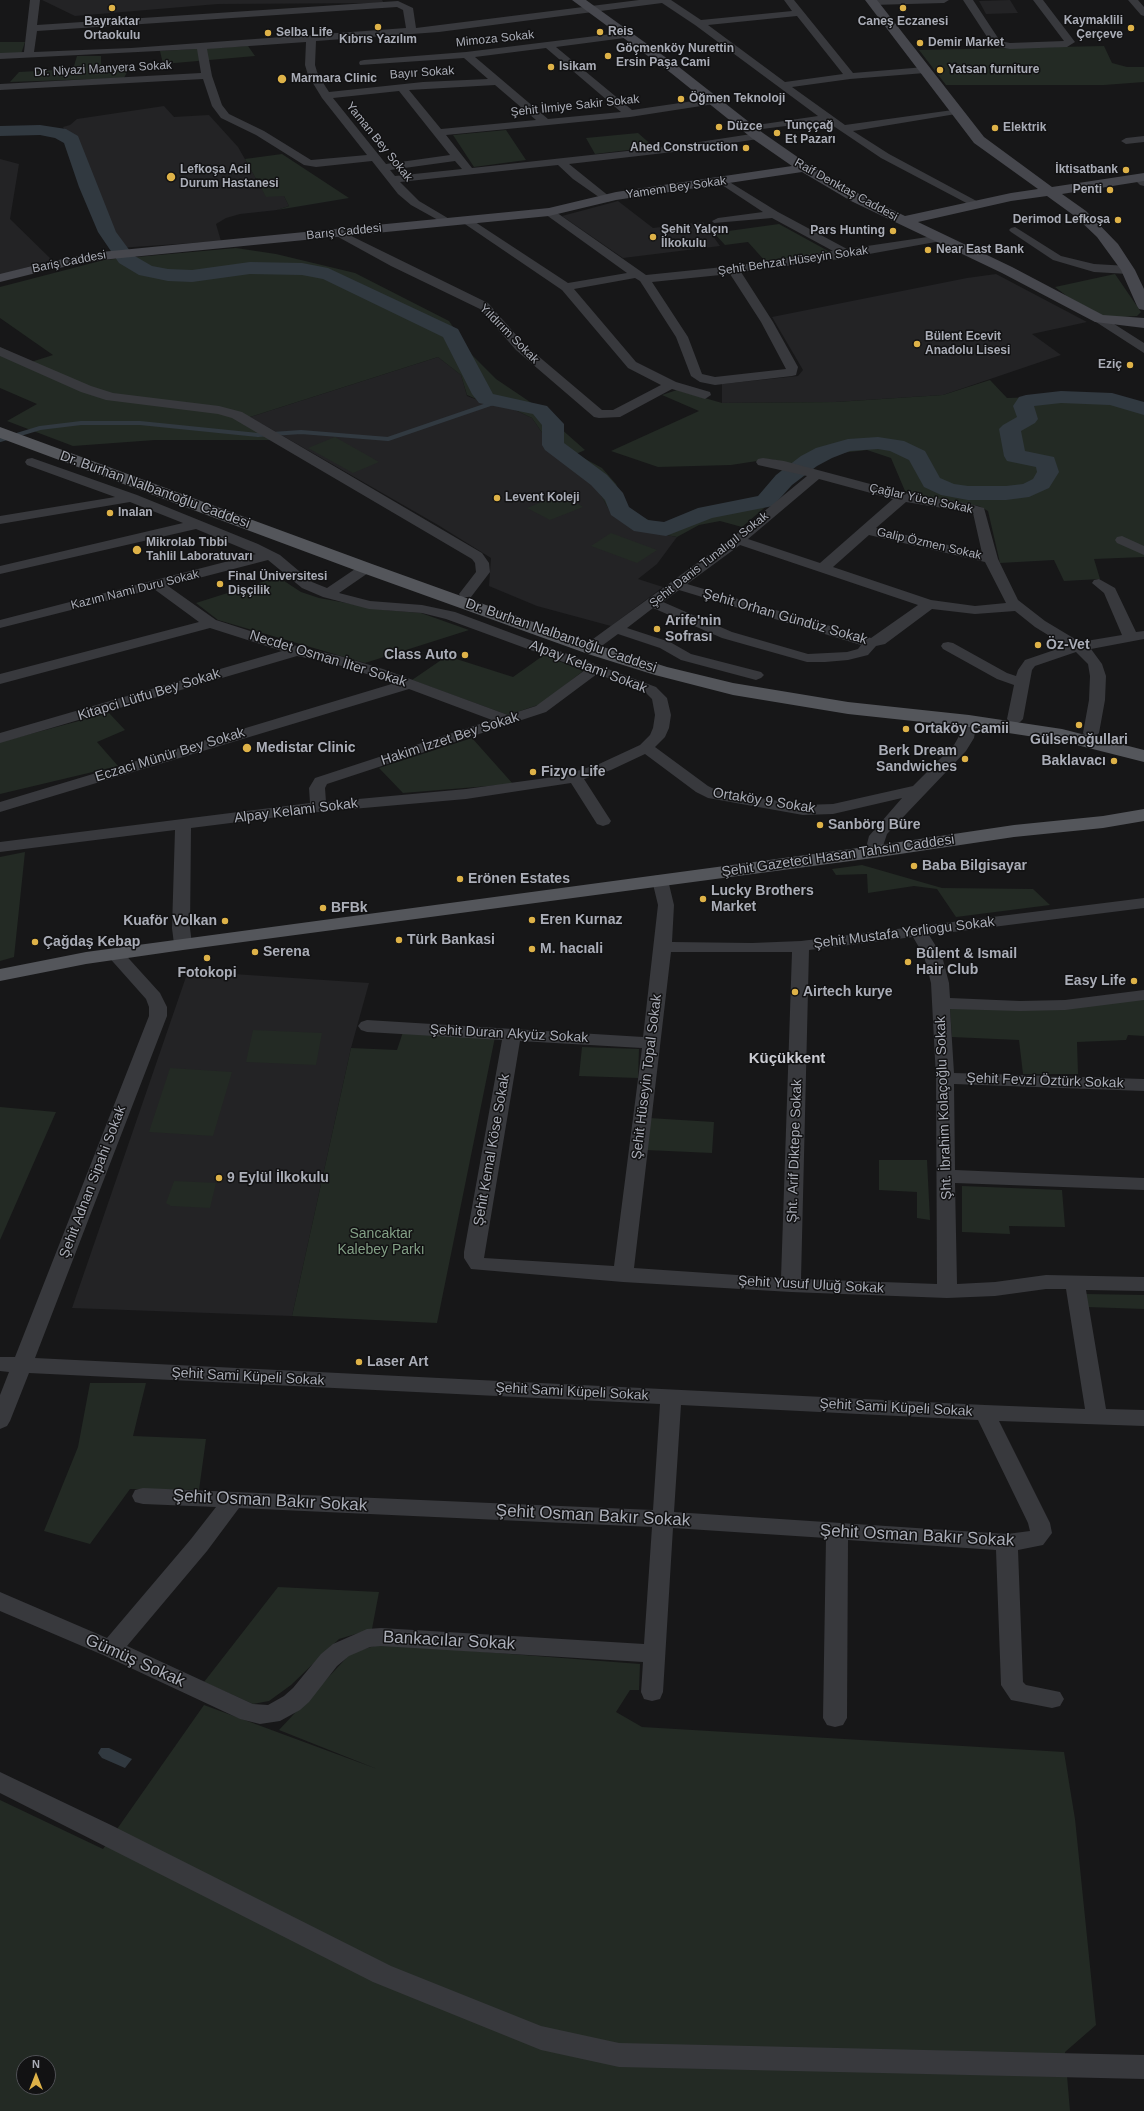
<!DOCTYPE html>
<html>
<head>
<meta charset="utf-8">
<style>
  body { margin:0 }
  #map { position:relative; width:1144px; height:2111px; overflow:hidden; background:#171718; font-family:Helvetica,sans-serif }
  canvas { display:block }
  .north { position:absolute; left:16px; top:2055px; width:40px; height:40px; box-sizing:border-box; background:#121213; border:1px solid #4f5055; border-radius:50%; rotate:0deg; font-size:11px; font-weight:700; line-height:16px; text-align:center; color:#aaadb7 }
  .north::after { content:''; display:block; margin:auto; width:14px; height:18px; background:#deb248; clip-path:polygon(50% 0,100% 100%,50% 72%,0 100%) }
</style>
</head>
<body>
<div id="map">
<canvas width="1144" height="2111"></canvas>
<div class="north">N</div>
</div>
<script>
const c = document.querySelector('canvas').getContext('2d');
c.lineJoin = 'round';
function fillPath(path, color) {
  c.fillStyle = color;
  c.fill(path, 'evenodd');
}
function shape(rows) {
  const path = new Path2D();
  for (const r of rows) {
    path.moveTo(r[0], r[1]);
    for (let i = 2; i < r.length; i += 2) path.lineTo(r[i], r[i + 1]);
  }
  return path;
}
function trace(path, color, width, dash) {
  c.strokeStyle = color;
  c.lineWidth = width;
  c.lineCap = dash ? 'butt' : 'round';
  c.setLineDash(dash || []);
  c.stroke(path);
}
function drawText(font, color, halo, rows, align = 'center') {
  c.font = font + ' Helvetica,sans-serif';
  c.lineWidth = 3;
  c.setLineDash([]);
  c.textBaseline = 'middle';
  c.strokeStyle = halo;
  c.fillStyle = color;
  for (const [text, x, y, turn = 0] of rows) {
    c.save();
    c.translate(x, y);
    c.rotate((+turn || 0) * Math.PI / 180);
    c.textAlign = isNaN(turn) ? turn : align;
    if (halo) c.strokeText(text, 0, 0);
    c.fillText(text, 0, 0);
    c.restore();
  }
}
fillPath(shape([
  [42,0,382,0,384,3,218,4,75,16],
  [1010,0,1018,13,986,14,979,1],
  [164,106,174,117,209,115,238,147,266,196,284,196,289,206,277,210,240,214,226,218,216,224,221,241,119,248,63,127,70,125,77,119],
  [0,159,19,164,10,219,52,260,0,275],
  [618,201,653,228,703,222,720,246,623,258,562,216],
  [996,274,1087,322,1032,334,1061,355,943,395,836,402,722,403,722,384,798,376,803,370,772,317,967,278],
  [438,357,461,375,467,396,481,401,507,406,532,418,543,434,545,448,578,469,581,474,594,483,611,513,646,531,677,537,657,564,638,579,663,587,611,626,537,606,489,586,491,558,438,525,250,417],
  [188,971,369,983,351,1048,292,1316,72,1308]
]), '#232325');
fillPath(shape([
  [0,42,25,42,21,54,0,54],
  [248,46,255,56,163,64,160,51],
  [1104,46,1112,63,1127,67,1144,67,1144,82,1104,85,946,85,919,50],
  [77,56,101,56,101,68,129,68,124,78,10,82,19,72,73,69],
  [506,130,526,160,474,167,453,135],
  [638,133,654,147,595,154,586,138],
  [282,154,349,198,277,210,289,206,284,196,266,197,245,159],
  [779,224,830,252,765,261,748,242,725,245,714,233],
  [236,248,276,254,355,273,449,321,473,356,496,379,533,404,585,450,576,454,602,468,616,484,626,507,643,518,661,524,676,523,701,509,738,503,758,497,788,463,770,459,731,465,658,467,611,451,699,411,662,395,677,390,722,403,836,402,943,395,990,380,1007,398,1106,395,1144,407,1144,557,1094,559,1100,579,1064,581,1054,560,1000,563,988,511,979,506,921,496,905,491,891,458,867,450,832,454,818,462,742,527,720,521,699,525,677,537,646,531,611,513,594,483,581,474,578,468,545,448,543,434,532,418,507,406,481,401,467,395,461,375,438,357,250,417,271,440,155,440,73,446,7,421,37,404,0,388,0,347,31,362,53,355,0,318,0,287,104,260],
  [1115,274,1141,312,1137,316,1108,318,1068,297,1055,287],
  [335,437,379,462,353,473,308,448],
  [561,494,583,507,550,520,527,508],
  [611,533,657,550,637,563,591,546],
  [278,577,301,592,319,598,385,610,421,613,469,630,365,663,218,620,196,603],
  [544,655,583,671,541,704,508,715,412,680,447,656,513,677],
  [109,713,125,730,97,742,118,766,0,794,0,742],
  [472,738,513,784,403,793,379,768],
  [25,852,14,957,0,961,0,857],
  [862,865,942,888,1033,889,1050,905,956,917,937,889,914,886,868,893,867,874,836,875,832,869],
  [1144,998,1144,1036,1128,1035,1126,1040,1077,1042,1078,1074,1023,1074,1019,1040,952,1037,950,1009],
  [253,1030,322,1033,316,1065,246,1062],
  [403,1032,495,1037,437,1323,292,1316,351,1048,397,1050],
  [582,1047,639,1049,638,1078,579,1076],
  [170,1068,232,1072,213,1136,149,1132],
  [0,1107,56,1112,0,1240],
  [649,1118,714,1122,712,1153,646,1150],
  [879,1160,927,1160,930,1220,917,1218,917,1192,879,1190],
  [174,1181,216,1183,210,1208,171,1206,166,1203],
  [962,1186,1062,1190,1065,1227,1009,1226,1010,1234,962,1232],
  [1085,1294,1144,1295,1144,1309,1087,1307],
  [90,1383,146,1383,133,1436,206,1439,199,1490,130,1489,90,1544,44,1531,78,1447],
  [278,1587,379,1592,372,1629,339,1639,291,1685,269,1701,253,1704,204,1682],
  [381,1644,640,1664,639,1690,630,1690,616,1712,642,1727,1064,1752,1075,1819,1096,2025,1065,2052,1070,2111,0,2111,0,1800,103,1849,204,1705,377,1769,279,1730,351,1653],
  [24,2063,48,2063,48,2087,24,2087]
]), '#232a24');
fillPath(shape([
  [101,1748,109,1748,132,1759,125,1768,102,1758,98,1753]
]), '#313940');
trace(shape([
  [0,440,40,428,81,423,140,423,258,435,301,432,388,439,496,402]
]), '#313940', 4);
fillPath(shape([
  [40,125,66,129,78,136,116,232,133,255,152,266,168,269,192,270,250,262,302,263,328,268,458,329,493,394,547,406,564,424,564,443,607,475,623,493,629,507,648,520,664,522,698,508,758,496,776,475,801,456,816,448,848,439,878,437,904,441,925,451,940,478,954,484,968,486,1006,486,1023,484,1033,479,1037,472,1036,467,1007,461,1004,456,999,429,1003,425,1017,417,1013,406,1019,397,1026,395,1061,391,1112,393,1144,402,1144,415,1110,405,1061,403,1034,406,1038,419,1035,423,1021,431,1025,451,1054,457,1059,472,1049,488,1029,497,1006,500,968,500,941,495,924,487,909,460,890,451,878,449,850,451,832,458,817,466,792,485,773,506,712,518,666,536,634,531,611,515,605,500,591,485,545,450,542,445,542,425,533,414,479,403,472,394,443,337,323,279,302,275,250,274,192,282,168,281,139,275,119,263,98,232,79,187,64,143,55,138,40,135,0,136,0,126,40,125]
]), '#313940');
fillPath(shape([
  [30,0,40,0,37,25,398,1,413,8,416,28,639,0,671,0,701,20,792,11,784,0,794,0,853,73,925,67,930,70,925,73,850,79,792,87,845,125,960,109,961,111,960,113,956,114,853,131,889,154,984,205,982,207,974,207,881,158,826,121,746,131,745,129,750,126,818,116,695,25,662,3,439,32,316,41,315,65,318,75,329,92,423,82,488,79,464,58,360,65,359,63,360,61,364,60,466,52,628,32,633,35,632,37,556,47,632,110,714,98,719,101,714,104,630,117,446,135,472,168,673,146,758,133,763,136,758,139,673,152,569,164,610,197,612,199,610,201,606,202,573,179,558,165,400,182,419,201,451,220,453,222,451,224,447,225,411,205,398,194,372,161,316,167,304,165,256,135,221,118,212,106,203,79,0,90,0,84,201,73,197,49,0,59,0,53,24,52,30,0],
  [397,7,403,10,406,28,131,48,34,52,37,31,397,7],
  [797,16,843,74,785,82,708,25,797,16],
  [306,42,305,65,308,75,322,98,367,155,311,160,264,131,229,114,222,105,212,76,207,49,306,42],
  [546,48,621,112,548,119,475,57,546,48],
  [495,85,536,120,441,129,409,90,495,85],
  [399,91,434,135,450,155,386,164,333,98,399,91],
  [455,161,462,169,395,176,390,170,455,161],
  [868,0,949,0,944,3,872,5,869,4,868,0],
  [963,0,973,0,1000,41,1010,43,1064,41,1033,0,1043,0,1075,42,1067,47,1010,49,993,46,963,0],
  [1128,0,1138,0,1144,7,1144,16,1141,15,1128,0],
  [1144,136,1144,142,1126,144,1121,141,1126,138,1144,136],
  [1138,174,1144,177,1144,186,1140,185,1132,177,1138,174],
  [723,178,778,212,847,249,941,235,947,238,941,241,847,258,741,272,773,322,798,367,796,375,792,376,715,385,700,382,691,376,676,337,640,281,635,278,574,289,636,362,676,382,710,392,711,395,705,399,672,389,620,417,599,418,594,417,516,350,480,309,391,266,331,233,337,230,341,231,488,303,524,344,602,410,613,410,661,385,628,368,562,290,459,220,461,218,469,218,568,283,627,273,545,214,543,212,545,210,553,210,646,275,733,266,833,251,772,218,714,223,712,221,718,218,763,212,719,183,717,181,723,178],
  [730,274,761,322,786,369,715,377,702,374,688,337,652,282,730,274],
  [1015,227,1061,256,1094,264,1128,266,1134,270,1128,274,1094,272,1053,260,1011,232,1009,230,1011,228,1015,227],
  [1100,315,1144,343,1144,353,1096,322,1094,319,1096,316,1100,315],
  [0,347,91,386,113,393,219,406,242,412,482,553,489,563,490,572,471,597,461,597,459,594,476,572,475,563,472,559,232,418,218,414,106,400,81,392,0,356,0,347],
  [32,458,137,495,258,544,280,555,312,582,327,588,361,565,371,565,373,568,371,571,339,593,370,601,422,605,455,612,656,687,667,698,671,715,669,728,665,737,655,747,708,786,718,791,803,805,833,804,913,786,954,745,958,738,964,718,969,716,974,718,977,721,974,738,966,751,887,834,881,852,879,855,873,857,867,855,865,852,869,836,902,798,833,814,803,815,708,798,696,792,645,754,611,770,584,779,611,821,609,824,603,826,597,824,571,783,466,799,318,812,191,828,190,928,192,944,189,948,183,949,177,948,174,944,172,928,175,830,0,852,0,842,310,803,309,788,315,778,492,720,409,689,0,812,0,802,395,683,332,663,297,656,0,743,0,733,282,651,210,628,0,684,0,674,199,622,154,589,0,628,0,620,256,554,196,529,0,574,0,566,183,523,130,502,0,524,0,516,115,497,27,465,25,462,27,459,32,458],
  [268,560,302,588,323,597,369,609,422,613,446,619,585,670,536,706,508,715,383,669,340,656,300,647,216,620,168,586,268,560],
  [597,674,633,687,646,693,652,699,655,715,653,728,650,735,640,745,599,764,561,776,466,789,326,802,325,788,327,784,546,712,597,674],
  [763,458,784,461,904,493,970,504,984,508,998,559,1018,600,1045,621,1080,642,1122,635,1104,593,1092,583,1094,580,1099,579,1115,588,1136,632,1144,631,1144,639,1091,649,1102,664,1106,676,1105,700,1099,733,1096,736,1091,738,1086,736,1083,733,1089,700,1090,676,1088,664,1076,652,1035,666,1032,670,1023,719,1020,722,1015,724,1010,722,1007,719,1014,685,997,679,943,649,941,646,943,643,948,642,953,643,1007,673,1016,676,1018,670,1025,660,1066,646,1035,627,1015,611,975,614,932,609,885,644,876,646,868,655,848,660,825,662,807,662,722,638,653,608,627,628,670,642,691,654,761,672,764,675,761,678,756,680,681,660,660,648,618,634,603,645,593,645,591,642,593,639,733,537,807,476,758,465,756,462,758,459,763,458],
  [819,479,893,499,820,563,748,539,819,479],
  [906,502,973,513,982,553,876,528,906,502],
  [869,535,985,562,1006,603,975,606,931,600,833,567,869,535],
  [740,545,918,605,871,638,687,584,740,545],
  [679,590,861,645,858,649,847,652,808,654,732,632,663,602,679,590],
  [1122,536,1144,546,1144,555,1117,543,1115,540,1117,537,1122,536],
  [660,875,666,876,668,880,674,905,672,942,752,943,801,941,1144,898,1144,908,929,935,942,956,949,983,950,998,1020,1001,1065,1000,1144,990,1144,1000,1065,1010,1020,1011,950,1009,954,1073,1144,1079,1144,1091,954,1084,955,1170,1144,1178,1144,1190,955,1183,957,1284,995,1282,1046,1275,1144,1277,1144,1291,1086,1290,1106,1409,1144,1410,1144,1426,999,1421,1050,1523,1052,1533,1043,1545,1018,1550,1023,1682,1026,1685,1060,1692,1064,1699,1060,1706,1052,1708,1011,1700,1001,1685,996,1550,848,1540,847,1718,843,1725,835,1727,827,1725,823,1718,826,1538,673,1528,663,1692,660,1699,652,1701,644,1699,641,1692,643,1662,381,1646,370,1647,349,1656,337,1666,309,1702,300,1710,280,1721,260,1724,240,1719,103,1655,0,1611,0,1592,107,1638,191,1539,216,1507,143,1504,135,1502,132,1496,135,1490,143,1488,653,1510,660,1404,29,1373,10,1421,7,1426,0,1429,0,1395,9,1372,0,1371,0,1357,15,1357,149,1016,149,1007,146,999,106,954,109,950,115,949,121,950,160,993,167,1007,167,1016,35,1358,985,1405,1085,1409,1066,1289,1046,1289,995,1296,947,1298,791,1292,623,1282,471,1269,464,1258,464,1252,502,1040,367,1032,361,1030,358,1026,361,1022,367,1020,643,1037,658,905,652,880,654,876,660,875],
  [913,937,924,956,931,983,936,1078,937,1284,801,1279,809,950,913,937],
  [671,952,792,952,781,1278,634,1268,671,952],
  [520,1041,642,1048,614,1266,484,1258,520,1041],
  [681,1405,978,1420,1028,1523,1030,1531,1007,1534,674,1512,681,1405],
  [239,1508,652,1527,644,1644,381,1628,367,1629,333,1644,321,1654,293,1688,284,1696,268,1705,253,1704,127,1646,207,1551,239,1508],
  [0,1772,113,1826,391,1966,541,2026,619,2043,1144,2055,1144,2079,619,2067,541,2050,373,1982,0,1793,0,1772]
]), '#38393d');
fillPath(shape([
  [572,0,586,0,679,67,763,133,809,165,861,195,905,216,1011,193,1038,189,974,143,865,0,877,0,984,137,1052,187,1144,173,1144,181,1062,194,1086,211,1118,244,1135,270,1144,289,1144,310,1139,309,1137,306,1121,270,1097,237,1076,217,1047,196,1011,201,918,222,1012,267,1103,315,1144,318,1144,328,1095,322,1002,273,851,201,802,172,616,200,549,216,101,260,48,270,0,282,0,274,48,262,101,252,549,208,616,192,792,166,753,139,671,73,572,0]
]), '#46474d');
fillPath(shape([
  [0,427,372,564,600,646,667,667,733,683,848,702,969,715,1062,729,1144,750,1144,762,1061,741,969,727,848,714,733,695,655,675,588,654,360,572,0,438,0,427],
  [1144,809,1144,821,1103,828,1014,837,873,858,183,950,86,964,0,981,0,969,86,952,873,846,1014,825,1103,816,1144,809]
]), '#54565b');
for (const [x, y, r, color] of [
  [112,8,4,"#deb248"],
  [903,8,4,"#deb248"],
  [378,27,4,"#deb248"],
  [1131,28,4,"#deb248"],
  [600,32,4,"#deb248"],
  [268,33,4,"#deb248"],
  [920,43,4,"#deb248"],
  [608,56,4,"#deb248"],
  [551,67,4,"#deb248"],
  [940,70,4,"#deb248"],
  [282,79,5,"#deb248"],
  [681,99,4,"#deb248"],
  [719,127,4,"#deb248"],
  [995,128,4,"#deb248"],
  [777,133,4,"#deb248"],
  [746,148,4,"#deb248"],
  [1126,170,4,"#deb248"],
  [171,177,5,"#deb248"],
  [1110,190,4,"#deb248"],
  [1118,220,4,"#deb248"],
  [893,231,4,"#deb248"],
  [653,237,4,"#deb248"],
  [928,250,4,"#deb248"],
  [917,344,4,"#deb248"],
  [1130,365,4,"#deb248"],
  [497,498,4,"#deb248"],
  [110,513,4,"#deb248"],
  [137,550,5,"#deb248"],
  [220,584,4,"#deb248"],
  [657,629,4,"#deb248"],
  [1038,645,4,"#deb248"],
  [465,655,4,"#deb248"],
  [1079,725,4,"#deb248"],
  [906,729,4,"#deb248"],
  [247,748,5,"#deb248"],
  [965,759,4,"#deb248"],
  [1114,761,4,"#deb248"],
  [533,772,4,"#deb248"],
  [820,825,4,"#deb248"],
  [914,866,4,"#deb248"],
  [460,879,4,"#deb248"],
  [703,899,4,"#deb248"],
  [323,908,4,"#deb248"],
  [532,920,4,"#deb248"],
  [225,921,4,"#deb248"],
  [399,940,4,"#deb248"],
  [35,942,4,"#deb248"],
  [532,949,4,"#deb248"],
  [255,952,4,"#deb248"],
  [207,958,4,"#deb248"],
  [908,962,4,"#deb248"],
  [1134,981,4,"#deb248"],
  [795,992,4,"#deb248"],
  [219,1178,4,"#deb248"],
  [359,1362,4,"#deb248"]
]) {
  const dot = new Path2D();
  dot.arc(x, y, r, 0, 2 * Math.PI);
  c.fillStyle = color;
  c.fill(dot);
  trace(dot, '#121213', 1.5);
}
drawText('bold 12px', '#aaadb7', '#121213', [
  ["Kaymaklili",1123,21,"right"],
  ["Çerçeve",1123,35,"right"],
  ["Bayraktar",112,22,"center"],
  ["Ortaokulu",112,36,"center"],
  ["Caneş Eczanesi",903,22,"center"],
  ["Reis",608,32],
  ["Selba Life",276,33],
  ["Kıbrıs Yazılım",378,40,"center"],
  ["Demir Market",928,43],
  ["Göçmenköy Nurettin",616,49],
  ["Ersin Paşa Cami",616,63],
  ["Isikam",559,67],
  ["Yatsan furniture",948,70],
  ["Marmara Clinic",291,79],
  ["Öğmen Teknoloji",689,99],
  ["Tunççağ",785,126],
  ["Et Pazarı",785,140],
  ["Düzce",727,127],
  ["Elektrik",1003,128],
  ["Ahed Construction",738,148,"right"],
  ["Lefkoşa Acil",180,170],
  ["Durum Hastanesi",180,184],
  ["İktisatbank",1118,170,"right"],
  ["Penti",1102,190,"right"],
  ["Derimod Lefkoşa",1110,220,"right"],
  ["Şehit Yalçın",661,230],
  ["İlkokulu",661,244],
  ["Pars Hunting",885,231,"right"],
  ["Near East Bank",936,250],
  ["Bülent Ecevit",925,337],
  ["Anadolu Lisesi",925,351],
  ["Eziç",1122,365,"right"],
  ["Levent Koleji",505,498],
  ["Inalan",118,513],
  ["Mikrolab Tıbbi",146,543],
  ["Tahlil Laboratuvarı",146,557],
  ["Final Üniversitesi",228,577],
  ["Dişçilik",228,591]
], 'left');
drawText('12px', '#aaadb7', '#121213', [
  ["Mimoza Sokak",495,39,-6],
  ["Dr. Niyazi Manyera Sokak",103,69,-3],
  ["Bayır Sokak",422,73,-4],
  ["Şehit İlmiye Sakir Sokak",575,106,-6],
  ["Yaman Bey Sokak",379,142,51],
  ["Yamem Bey Sokak",676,188,-8],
  ["Raif Denktaş Caddesi",846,190,29],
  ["Barış Caddesi",344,232,-6],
  ["Şehit Behzat Hüseyin Sokak",793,261,-8],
  ["Bariş Caddesi",69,262,-11],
  ["Yıldırım Sokak",509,334,45],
  ["Çağlar Yücel Sokak",921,499,12],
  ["Galip Özmen Sokak",929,544,13],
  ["Şehit Danis Tunalıgıl Sokak",709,560,-38],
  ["Kazım Nami Duru Sokak",135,590,-14]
]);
drawText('14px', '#aaadb7', '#121213', [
  ["Dr. Burhan Nalbantoğlu Caddesi",155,490,20],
  ["Şehit Orhan Gündüz Sokak",785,617,16],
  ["Dr. Burhan Nalbantoğlu Caddesi",561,636,19],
  ["Necdet Osman İlter Sokak",328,659,17],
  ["Alpay Kelami Sokak",588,667,21],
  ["Kitapci Lütfu Bey Sokak",149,695,-17],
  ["Hakim İzzet Bey Sokak",450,739,-18],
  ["Eczaci Münür Bey Sokak",170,755,-17],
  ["Ortaköy 9 Sokak",764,801,9],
  ["Alpay Kelami Sokak",296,811,-7],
  ["Şehit Gazeteci Hasan Tahsin Caddesi",838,856,-8],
  ["Şehit Mustafa Yerliogu Sokak",904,933,-7],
  ["Şehit Duran Akyüz Sokak",509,1034,3],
  ["Şehit Hüseyin Topal Sokak",647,1077,-83],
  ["Şehit Fevzi Öztürk Sokak",1045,1081,2],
  ["Şht. İbrahim Kolaçoğlu Sokak",944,1108,-92],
  ["Şehit Kemal Köse Sokak",492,1150,-80],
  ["Şht. Arif Diktepe Sokak",795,1151,-88],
  ["Şehit Adnan Sipahi Sokak",93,1182,-69],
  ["Şehit Yusuf Uluğ Sokak",811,1285,3],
  ["Şehit Sami Küpeli Sokak",248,1377,3],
  ["Şehit Sami Küpeli Sokak",572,1392,3],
  ["Şehit Sami Küpeli Sokak",896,1408,3]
]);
drawText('bold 14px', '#aaadb7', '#121213', [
  ["Arife'nin",665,621],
  ["Sofrası",665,637],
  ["Öz-Vet",1046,645],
  ["Class Auto",457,655,"right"],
  ["Ortaköy Camii",914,729],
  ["Gülsenoğullari",1079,740,"center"],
  ["Medistar Clinic",256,748],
  ["Berk Dream",957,751,"right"],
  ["Sandwiches",957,767,"right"],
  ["Baklavacı",1106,761,"right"],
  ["Fizyo Life",541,772],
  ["Sanbörg Büre",828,825],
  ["Baba Bilgisayar",922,866],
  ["Erönen Estates",468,879],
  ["Lucky Brothers",711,891],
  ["Market",711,907],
  ["BFBk",331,908],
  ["Eren Kurnaz",540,920],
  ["Kuaför Volkan",217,921,"right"],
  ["Türk Bankasi",407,940],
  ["Çağdaş Kebap",43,942],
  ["M. hacıali",540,949],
  ["Serena",263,952],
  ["Bûlent & Ismail",916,954],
  ["Hair Club",916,970],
  ["Fotokopi",207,973,"center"],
  ["Easy Life",1126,981,"right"],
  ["Airtech kurye",803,992],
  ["9 Eylül İlkokulu",227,1178],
  ["Laser Art",367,1362]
], 'left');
drawText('14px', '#83a086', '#121213', [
  ["Sancaktar",381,1234],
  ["Kalebey Parkı",381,1250]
]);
drawText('bold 15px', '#cbccd3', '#121213', [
  ["Küçükkent",787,1059]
]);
drawText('17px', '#aaadb7', '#121213', [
  ["Şehit Osman Bakır Sokak",270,1501,3],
  ["Şehit Osman Bakır Sokak",593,1516,3],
  ["Şehit Osman Bakır Sokak",917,1536,3],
  ["Bankacılar Sokak",449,1641,3],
  ["Gümüş Sokak",135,1661,24]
]);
</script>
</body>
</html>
